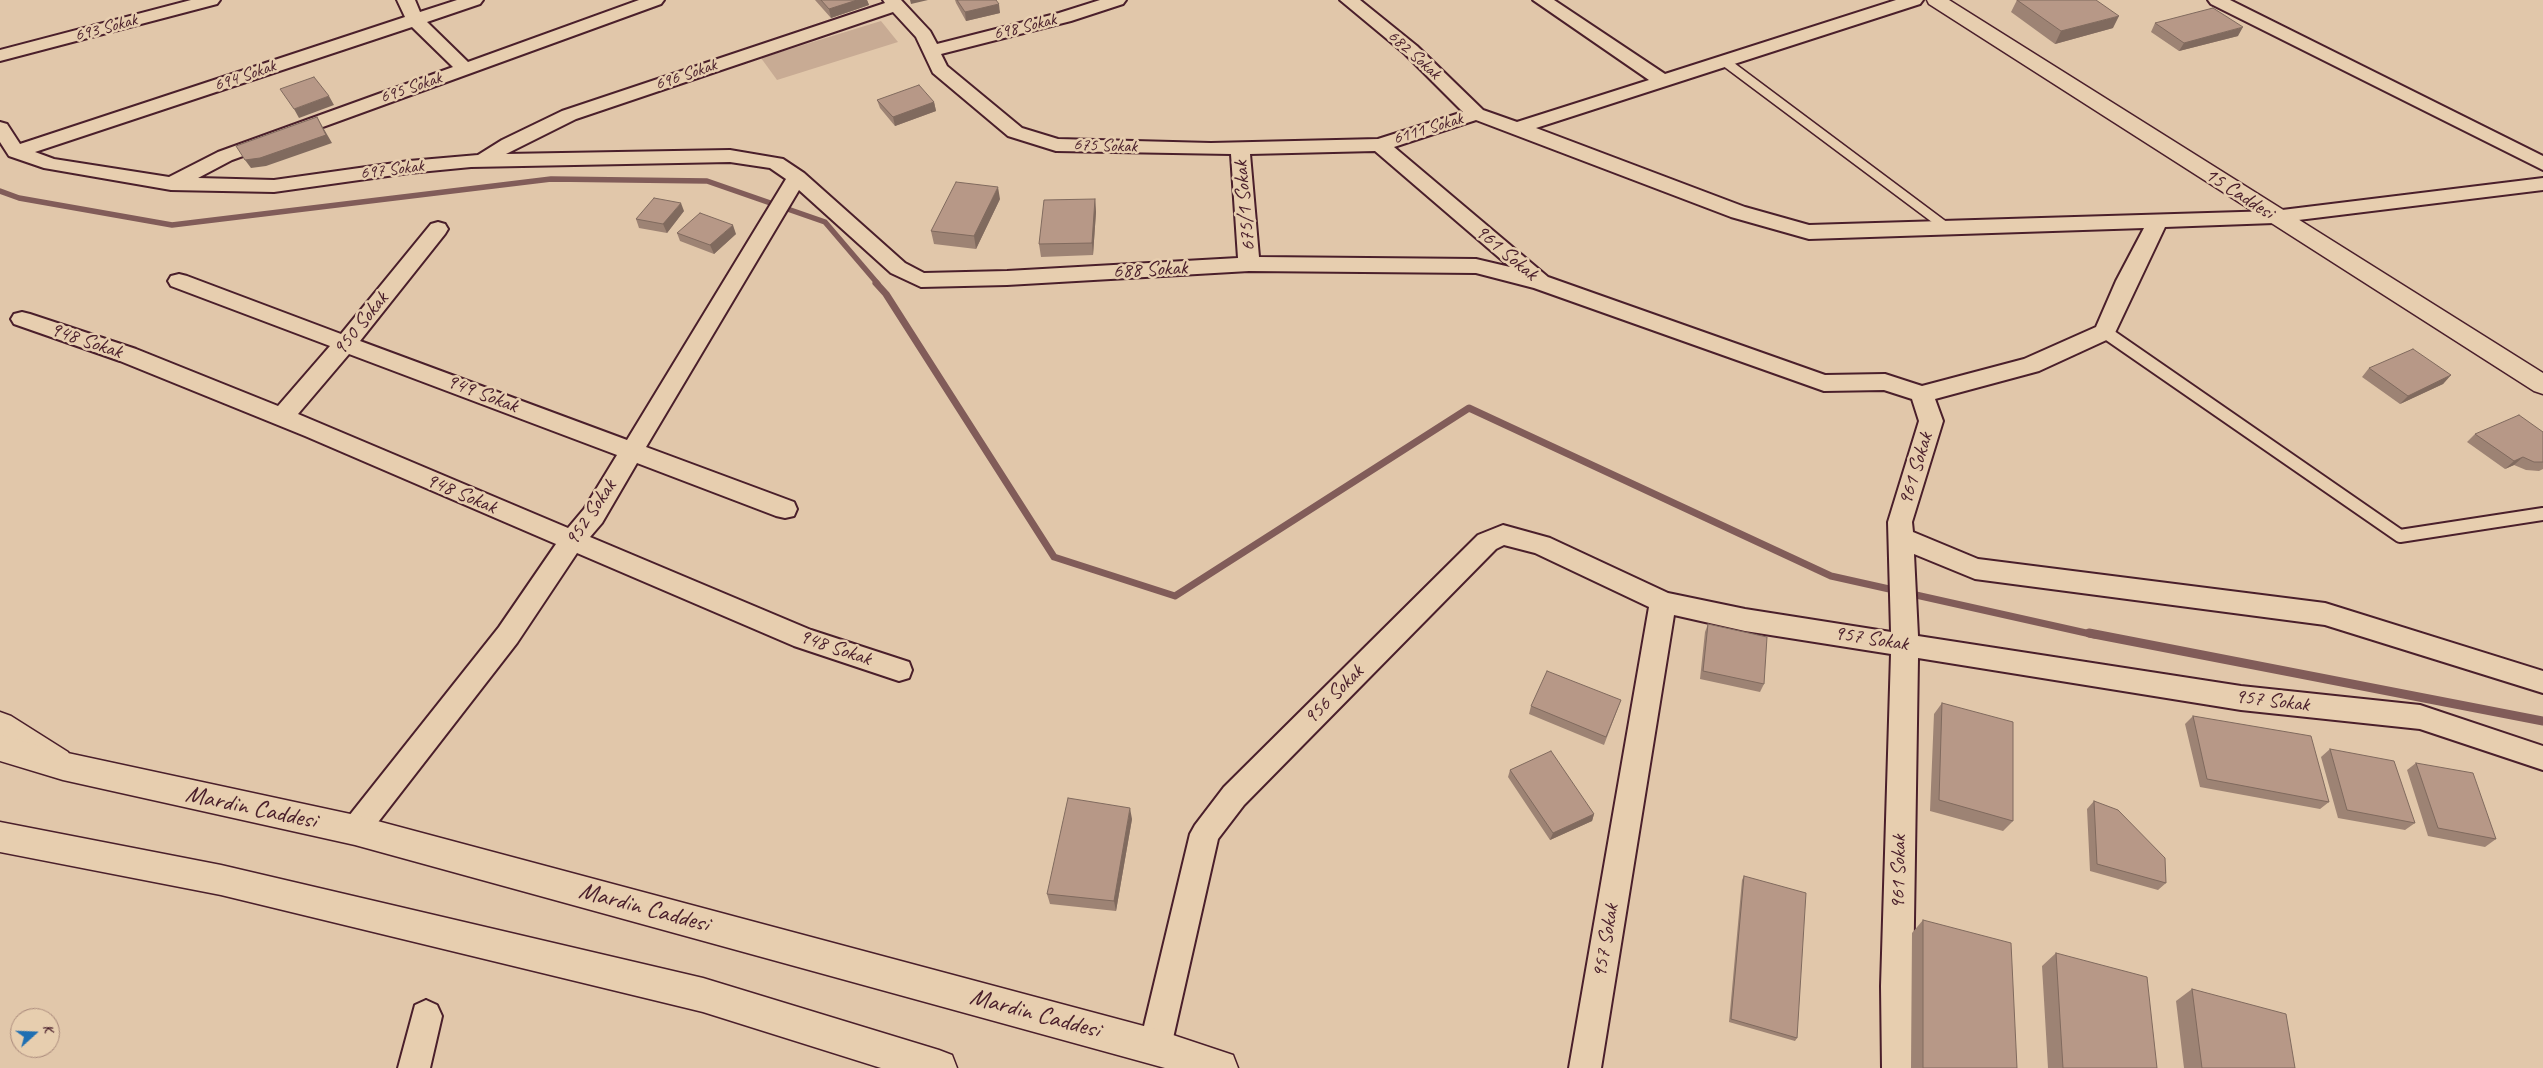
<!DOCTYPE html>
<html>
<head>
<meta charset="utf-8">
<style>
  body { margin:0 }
  #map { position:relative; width:2543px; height:1068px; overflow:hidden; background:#e1c7aa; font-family:Caveat,sans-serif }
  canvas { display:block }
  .north { position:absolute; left:10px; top:1008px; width:50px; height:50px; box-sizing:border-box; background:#e7ceaf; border:1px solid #a8887a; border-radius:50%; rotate:70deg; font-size:14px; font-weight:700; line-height:20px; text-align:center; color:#4a1f2b }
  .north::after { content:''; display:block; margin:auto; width:18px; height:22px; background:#1f6fb2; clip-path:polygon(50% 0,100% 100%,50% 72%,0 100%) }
</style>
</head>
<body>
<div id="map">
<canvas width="2543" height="1068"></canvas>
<div class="north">K</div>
</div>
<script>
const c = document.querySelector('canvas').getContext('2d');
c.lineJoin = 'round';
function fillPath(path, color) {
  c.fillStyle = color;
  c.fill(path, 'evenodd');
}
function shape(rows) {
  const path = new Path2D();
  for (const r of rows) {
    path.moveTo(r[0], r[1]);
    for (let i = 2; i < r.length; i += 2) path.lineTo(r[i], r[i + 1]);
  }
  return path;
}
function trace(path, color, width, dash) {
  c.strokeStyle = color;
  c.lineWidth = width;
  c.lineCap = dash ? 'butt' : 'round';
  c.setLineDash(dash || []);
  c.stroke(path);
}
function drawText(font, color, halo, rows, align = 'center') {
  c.font = font + ' Caveat,sans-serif';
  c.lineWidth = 5;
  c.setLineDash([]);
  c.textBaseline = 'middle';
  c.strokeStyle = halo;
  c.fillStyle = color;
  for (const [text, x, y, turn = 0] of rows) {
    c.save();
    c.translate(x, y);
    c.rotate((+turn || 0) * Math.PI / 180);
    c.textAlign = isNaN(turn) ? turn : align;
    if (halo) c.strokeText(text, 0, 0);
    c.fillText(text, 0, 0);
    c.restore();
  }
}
fillPath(shape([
  [881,21,898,42,777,80,761,58]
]), '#c8ab94');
trace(shape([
  [0,191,19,198,172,225,551,179,707,181,825,222,878,284]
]), '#815c59', 5.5);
trace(shape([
  [876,283,886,294,1054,557,1175,596,1469,408,1831,576,2095,635]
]), '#815c59', 7);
trace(shape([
  [2089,633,2543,721]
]), '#815c59', 9);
const laneFar1 = shape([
  [1724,61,1946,227]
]);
const lane = shape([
  [2105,332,2400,536,2543,514]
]);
const street = shape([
  [191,0,220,0,217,4,0,61,0,50,191,0],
  [397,0,415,0,420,12,457,0,483,0,480,4,427,22,468,62,639,0,664,0,661,4,232,160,198,178,274,180,409,161,478,155,502,140,562,111,885,3,883,0,901,0,930,31,937,44,1059,13,1100,0,1126,0,1123,4,1071,21,941,54,947,66,1022,128,1058,139,1211,143,1378,139,1463,112,1405,54,1340,0,1360,0,1417,46,1483,110,1517,122,1649,80,1533,0,1554,0,1665,74,1896,0,1923,0,1920,4,1536,128,1745,207,1809,225,2274,211,2543,178,2543,190,2274,223,2165,227,2113,337,2039,371,1935,399,1943,421,1912,522,1913,532,1978,559,2325,603,2543,671,2543,693,2325,625,1975,579,1914,554,1918,636,2241,686,2420,705,2543,746,2543,770,2420,729,2241,710,1918,658,1913,986,1914,1068,1882,1068,1881,986,1891,654,1745,631,1674,615,1601,1068,1569,1068,1649,607,1535,553,1504,545,1496,549,1244,805,1218,839,1171,1047,1166,1058,1155,1063,1144,1058,1139,1047,1190,834,1195,825,1224,787,1478,535,1503,525,1550,538,1668,593,1745,609,1891,632,1888,522,1919,421,1912,399,1884,390,1824,391,1534,288,1476,273,1249,271,1007,285,921,287,891,273,799,190,646,447,794,502,797,509,794,516,785,518,776,516,637,463,602,523,590,537,811,630,909,662,912,670,909,678,899,681,794,646,577,553,517,643,365,839,355,843,345,839,340,830,345,821,499,627,556,544,305,436,120,361,14,324,11,319,14,314,22,312,30,314,136,349,278,406,330,346,171,286,168,281,171,276,179,274,187,276,341,334,431,224,438,222,445,224,448,229,445,234,360,341,627,440,786,179,770,168,730,162,471,167,409,173,274,192,171,190,44,168,9,156,0,142,0,122,7,124,20,144,405,17,397,0],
  [893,12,916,37,933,73,1008,136,1056,151,1231,154,1238,258,1007,271,924,273,905,263,804,173,783,159,730,150,506,154,576,119,893,12],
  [412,27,453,67,218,152,169,177,54,159,35,152,412,27],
  [1476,120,1731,217,1809,239,2144,228,2116,281,2096,327,2024,359,1922,386,1885,374,1825,375,1548,277,1394,147,1476,120],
  [1375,151,1510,267,1476,259,1259,257,1250,154,1375,151],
  [349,354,617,455,584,509,568,528,298,414,349,354],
  [2208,0,2230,0,2543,156,2543,170,2211,4,2208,0],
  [426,1000,437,1005,442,1016,430,1068,398,1068,415,1005,426,1000]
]);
const secondary = shape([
  [1927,0,1949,0,2543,373,2543,394,2534,391,1929,4,1927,0],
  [0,712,11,716,68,752,73,762,68,772,57,776,46,772,0,741,0,712]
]);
const highway = shape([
  [0,735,63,752,355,815,1155,1029,1233,1055,1238,1068,1165,1068,355,845,63,780,0,761,0,735],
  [0,822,221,865,703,978,939,1050,952,1055,957,1068,881,1068,703,1012,221,895,0,852,0,822]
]);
trace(laneFar1, '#4a1f2b', 12);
trace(lane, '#4a1f2b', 16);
trace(street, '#4a1f2b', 4);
trace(secondary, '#4a1f2b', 3);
trace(highway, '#4a1f2b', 3);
trace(laneFar1, '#e7ceaf', 9);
trace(lane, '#e7ceaf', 12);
fillPath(street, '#e7ceaf');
fillPath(secondary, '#e7ceaf');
fillPath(highway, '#e7ceaf');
fillPath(shape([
  [815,0,867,0,869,5,831,18],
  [955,0,996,0,1000,13,966,21,956,3],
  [2017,0,2113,28,2055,44,2011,12],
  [2155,23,2238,36,2179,51,2151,32],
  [877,100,934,102,936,111,895,126,880,108],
  [1000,199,976,249,934,244,931,231],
  [1095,199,1096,212,1093,255,1041,257,1039,244],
  [684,211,667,233,639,228,636,219],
  [677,233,736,234,714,254,680,241],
  [2369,368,2451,375,2443,384,2400,404,2362,377],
  [2543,432,2543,469,2539,471,2526,470,2514,465,2505,469,2467,442,2475,434],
  [1708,624,1764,684,1760,692,1700,679,1705,632],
  [1621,700,1604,745,1529,714,1531,706],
  [1942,703,2013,821,2003,831,1930,811,1934,714],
  [2193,716,2329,802,2320,809,2200,787,2185,724],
  [2330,749,2415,823,2405,830,2338,818,2321,757],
  [2416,763,2496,839,2485,847,2428,836,2407,770],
  [1510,770,1594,814,1592,821,1550,840,1508,777],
  [2094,801,2166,883,2158,890,2090,871,2087,809],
  [1132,819,1116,911,1050,904,1047,894],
  [1744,876,1797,1038,1795,1041,1729,1022,1742,880],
  [1923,920,2017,1068,1911,1068,1912,933],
  [2056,953,2157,1068,2048,1068,2042,966],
  [2192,989,2295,1068,2184,1068,2176,1001]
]), '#9d8374');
fillPath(shape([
  [857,0,867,0,869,5,831,18,829,9],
  [910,0,928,0,911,4],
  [999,4,1000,13,966,21,965,12],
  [2119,16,2113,28,2055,44,2061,31],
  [2243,27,2238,36,2179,51,2184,43],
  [329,96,334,105,299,118,294,109],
  [934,102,936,111,895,126,893,117],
  [317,117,332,143,266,166,251,168,245,160],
  [998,187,1000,199,976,249,974,236],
  [1095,199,1096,212,1093,255,1092,243],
  [681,203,684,211,667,233,663,224],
  [733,225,736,234,714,254,710,245],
  [2451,375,2443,384,2400,404,2408,396],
  [2523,457,2514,465,2505,469,2514,461],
  [1130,808,1132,819,1116,911,1114,901],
  [1594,814,1592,821,1550,840,1553,833]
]), '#806a5e');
const building = shape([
  [821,0,857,0,829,9,821,0],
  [957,0,996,0,999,4,965,12,957,0],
  [2017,0,2096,0,2119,16,2061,31,2017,0],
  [2213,8,2243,27,2184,43,2155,23,2213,8],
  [314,77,329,96,294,109,280,89,314,77],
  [919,85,934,102,893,117,877,100,919,85],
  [317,117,326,135,260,158,245,160,236,146,317,117],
  [956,182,998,187,974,236,931,231,956,182],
  [654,198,681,203,663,224,636,219,654,198],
  [1095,199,1092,243,1039,244,1044,200,1095,199],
  [700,213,733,225,710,245,677,233,700,213],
  [2413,349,2451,375,2408,396,2369,368,2413,349],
  [2519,415,2543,432,2543,462,2534,462,2523,457,2514,461,2475,434,2519,415],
  [1708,624,1767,637,1764,684,1703,671,1708,624],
  [1547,671,1621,700,1606,737,1531,706,1547,671],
  [1942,703,2013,722,2013,821,1939,800,1942,703],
  [2193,716,2311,736,2329,802,2207,779,2193,716],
  [2330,749,2394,761,2415,823,2347,810,2330,749],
  [1551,751,1594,814,1553,833,1510,770,1551,751],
  [2416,763,2473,773,2496,839,2438,828,2416,763],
  [1068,798,1130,808,1114,901,1047,894,1068,798],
  [2094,801,2118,810,2165,858,2166,883,2097,864,2094,801],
  [1744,876,1806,893,1797,1038,1731,1019,1744,876],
  [1923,920,2011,943,2017,1068,1923,1068,1923,920],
  [2056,953,2147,977,2157,1068,2063,1068,2056,953],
  [2192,989,2286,1014,2295,1068,2202,1068,2192,989]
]);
fillPath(building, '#b79887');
trace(building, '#806a5e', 1);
drawText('18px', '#4a1f2b', '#e7ceaf', [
  ["698 Sokak",1025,27,-14],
  ["693 Sokak",106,28,-15],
  ["682 Sokak",1414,55,42],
  ["696 Sokak",686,75,-19],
  ["694 Sokak",245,76,-19],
  ["695 Sokak",411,88,-19],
  ["6111 Sokak",1428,129,-17],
  ["675 Sokak",1105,146,2],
  ["697 Sokak",392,170,-7]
]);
drawText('21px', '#4a1f2b', '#e7ceaf', [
  ["15 Caddesi",2239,194,33],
  ["675/1 Sokak",1245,206,-95],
  ["961 Sokak",1506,253,40],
  ["688 Sokak",1150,270,-3],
  ["950 Sokak",361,324,-51],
  ["948 Sokak",86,341,19],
  ["949 Sokak",482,394,21],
  ["961 Sokak",1916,469,-73],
  ["948 Sokak",461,494,23],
  ["952 Sokak",591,513,-56],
  ["957 Sokak",1871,639,9],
  ["948 Sokak",835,648,19],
  ["956 Sokak",1334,695,-45],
  ["957 Sokak",2272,701,7],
  ["961 Sokak",1899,872,-89],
  ["957 Sokak",1606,941,-80]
]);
drawText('25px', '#4a1f2b', '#e7ceaf', [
  ["Mardin Caddesi",251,808,12],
  ["Mardin Caddesi",644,908,15],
  ["Mardin Caddesi",1035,1014,15]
]);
</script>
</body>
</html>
